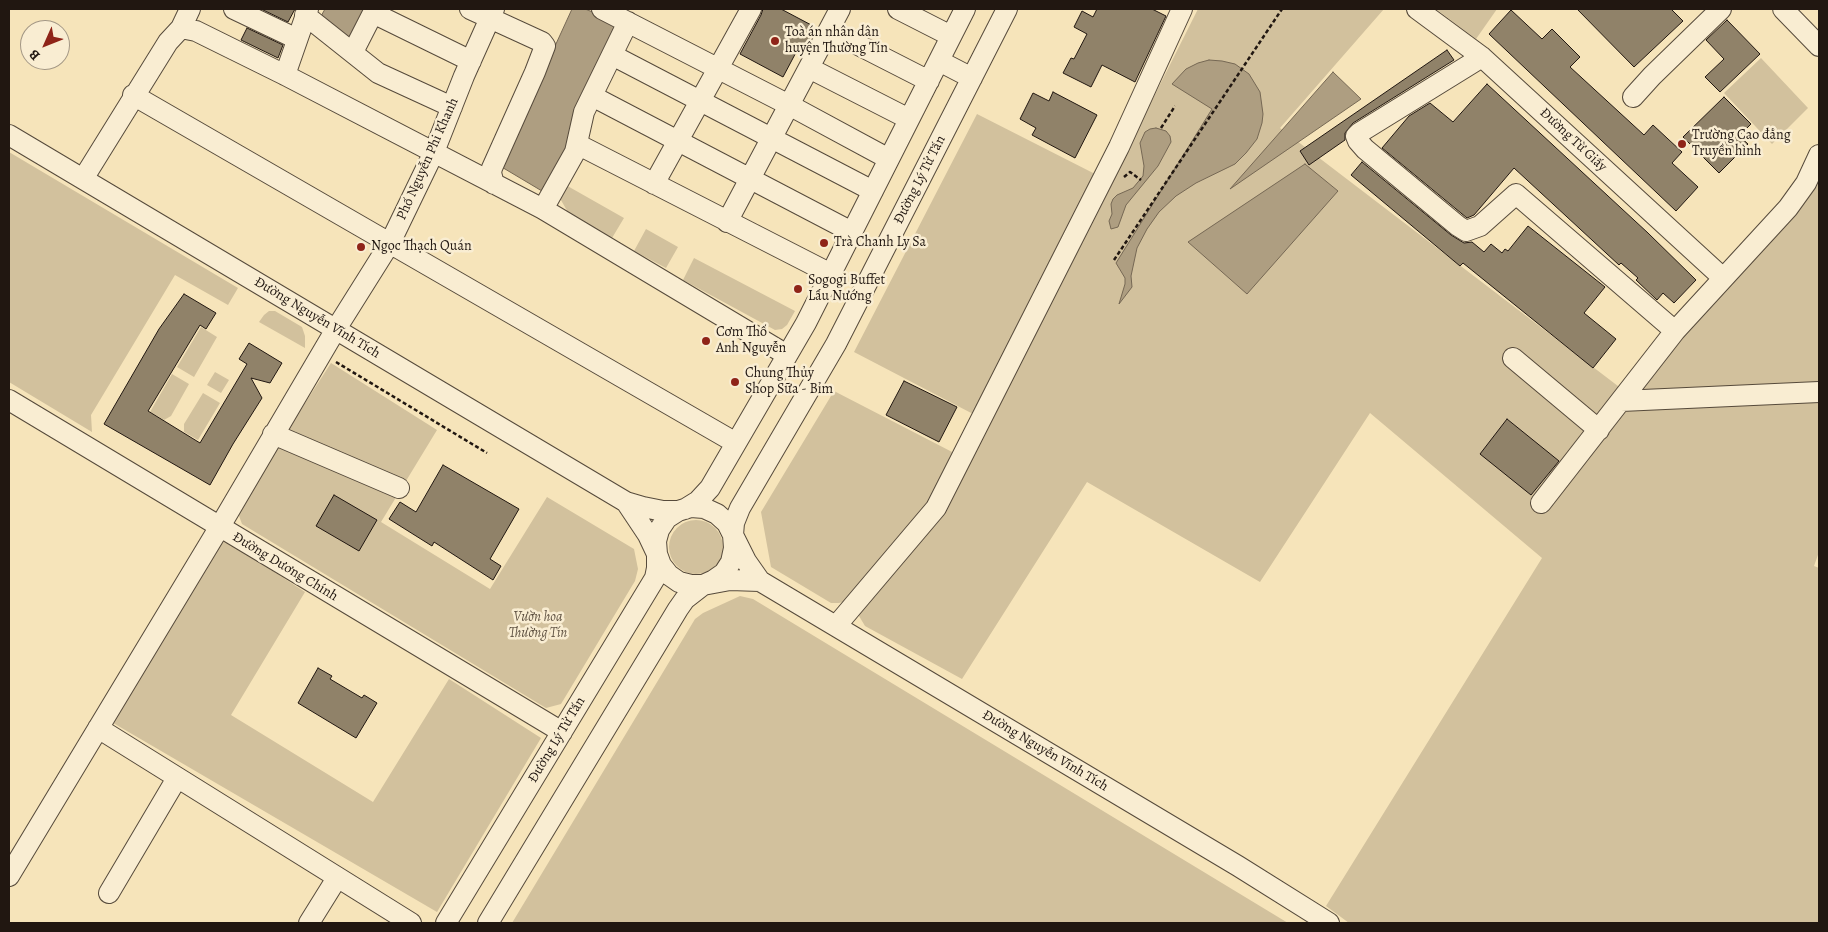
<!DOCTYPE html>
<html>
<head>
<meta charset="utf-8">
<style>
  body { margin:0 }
  #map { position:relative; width:1828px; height:932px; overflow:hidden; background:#f6e4ba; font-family:Alegreya,serif }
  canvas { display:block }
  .frame { position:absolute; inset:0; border:10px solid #211711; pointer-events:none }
  .north { position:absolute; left:20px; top:20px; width:50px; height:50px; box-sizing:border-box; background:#f9edd2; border:1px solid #a39785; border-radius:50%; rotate:226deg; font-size:14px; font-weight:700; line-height:20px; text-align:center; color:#211711 }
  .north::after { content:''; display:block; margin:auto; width:18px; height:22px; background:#8f2418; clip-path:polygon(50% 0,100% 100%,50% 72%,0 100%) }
</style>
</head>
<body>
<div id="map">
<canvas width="1828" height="932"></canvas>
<div class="frame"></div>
<div class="north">B</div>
</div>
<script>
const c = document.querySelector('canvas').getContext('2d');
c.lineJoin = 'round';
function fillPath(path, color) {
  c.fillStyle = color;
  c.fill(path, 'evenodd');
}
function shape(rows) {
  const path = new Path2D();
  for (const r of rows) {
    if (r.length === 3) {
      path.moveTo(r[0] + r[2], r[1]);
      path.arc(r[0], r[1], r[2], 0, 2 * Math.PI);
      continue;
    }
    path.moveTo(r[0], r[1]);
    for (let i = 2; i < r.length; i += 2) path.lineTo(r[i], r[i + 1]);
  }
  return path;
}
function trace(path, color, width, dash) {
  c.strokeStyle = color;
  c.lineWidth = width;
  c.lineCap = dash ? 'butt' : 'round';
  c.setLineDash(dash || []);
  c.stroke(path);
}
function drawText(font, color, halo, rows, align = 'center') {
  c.font = font + ' Alegreya,serif';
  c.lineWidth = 5;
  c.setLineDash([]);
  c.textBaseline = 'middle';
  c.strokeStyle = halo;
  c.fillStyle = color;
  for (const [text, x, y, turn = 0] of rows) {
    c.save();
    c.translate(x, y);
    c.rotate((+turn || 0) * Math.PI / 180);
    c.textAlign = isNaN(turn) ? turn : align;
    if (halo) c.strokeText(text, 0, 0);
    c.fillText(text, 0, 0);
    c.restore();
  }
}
fillPath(shape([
  [1198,9,1384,9,1280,128,1631,396,1819,174,1819,552,1814,566,1819,568,1819,923,1349,923,1326,906,1542,558,1370,413,1260,582,1087,482,962,679,865,626,859,616,861,607,950,502],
  [1436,9,1497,9,1476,39],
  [1761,58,1808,108,1772,144,1724,93],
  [977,114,1099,176,975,415,854,352],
  [9,152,238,288,228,305,175,275,91,415,92,432,9,382],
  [564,184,624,218,612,238,569,214,558,195],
  [646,229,678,247,666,268,634,251],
  [694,258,795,311,787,325,782,329,775,330,683,280],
  [269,311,275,311,302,327,305,336,305,348,259,322,264,315],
  [201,327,217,337,194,377,177,367],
  [331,363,437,430,381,522,490,589,547,497,634,549,638,569,635,581,561,704,546,708,242,524,238,513,239,505],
  [215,372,229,380,221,393,207,385],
  [172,374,189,384,171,416,164,420,150,412],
  [834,391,956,454,929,505,847,601,839,603,831,603,771,567,761,512],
  [203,393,220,403,198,440,184,432,184,424],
  [696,547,27],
  [222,542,230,543,305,592,231,715,373,802,449,679,541,738,437,912,108,720],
  [740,596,753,599,1288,923,512,923,695,619,703,613]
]), '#d2c19d');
const water = shape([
  [325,9,369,9,351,39,320,18,325,9],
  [572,9,585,9,618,22,568,147,547,194,500,166,572,9],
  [1209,60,1222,61,1235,64,1249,74,1260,92,1263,114,1262,123,1257,139,1246,153,1235,164,1196,183,1176,196,1159,212,1147,229,1137,248,1131,276,1132,287,1119,304,1125,284,1125,278,1116,263,1212,109,1172,84,1186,69,1198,63,1209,60],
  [1333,72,1361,99,1230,189,1333,72],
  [1156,128,1166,131,1170,136,1171,142,1158,166,1126,205,1118,227,1111,229,1109,221,1112,214,1111,204,1113,199,1117,195,1133,188,1143,176,1144,166,1140,143,1145,132,1150,129,1156,128],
  [1305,164,1338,191,1247,294,1188,242,1305,164]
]);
fillPath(water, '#ae9e81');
trace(water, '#766854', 1);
const building = shape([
  [261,9,295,9,288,22,261,9],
  [763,9,781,9,815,27,806,46,801,43,783,77,740,54,761,15,763,9],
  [1097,9,1152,9,1166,16,1135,82,1102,65,1091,87,1063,73,1071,58,1074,59,1087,34,1074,27,1082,11,1093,17,1097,9],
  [1577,9,1671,9,1683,21,1634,67,1577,9],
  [1511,10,1542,39,1552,29,1580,57,1570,67,1644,135,1653,125,1682,152,1672,163,1698,187,1676,211,1489,34,1511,10],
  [1727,20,1760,54,1720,92,1705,77,1724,59,1706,40,1727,20],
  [247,28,283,45,278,58,241,40,247,28],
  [1447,50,1454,60,1353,123,1345,133,1345,140,1309,165,1300,151,1447,50],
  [1487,84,1648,233,1696,280,1674,303,1663,293,1657,300,1636,280,1638,278,1621,263,1619,265,1514,168,1474,215,1467,218,1382,148,1409,116,1430,103,1453,122,1487,84],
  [1053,92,1097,115,1075,158,1032,135,1036,128,1020,119,1033,93,1049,101,1053,92],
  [1724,97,1751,124,1739,136,1748,144,1719,173,1683,137,1724,97],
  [1362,162,1451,235,1464,243,1472,242,1484,252,1491,244,1502,253,1505,249,1508,251,1528,226,1605,287,1584,313,1616,339,1593,368,1463,263,1460,266,1351,175,1362,162],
  [184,294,216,313,206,329,200,325,148,411,200,443,247,364,239,359,249,343,282,363,270,383,251,378,262,398,233,444,210,485,104,424,159,329,184,294],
  [904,381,957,407,939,442,886,415,904,381],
  [1507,419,1559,461,1531,495,1480,454,1507,419],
  [443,465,519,509,490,559,501,566,493,580,434,542,432,546,389,519,400,502,416,512,443,465],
  [334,495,377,520,359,551,316,526,334,495],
  [318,668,332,676,330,679,362,698,364,695,377,703,356,738,298,703,318,668]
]);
fillPath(building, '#908269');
trace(building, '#211711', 1);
const minor = shape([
  [234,9,297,39],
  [470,9,542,42,545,46,535,72,492,168,491,173,494,184],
  [602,9,789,105,889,159],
  [898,9,951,36],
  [1007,9,836,344,740,508,734,523,733,535,734,548,731,562,724,573,714,580,703,585,691,585,679,582,669,575,661,565,657,554,656,541,659,530,667,518,678,511,691,507,704,508,717,514,727,523,746,561,760,581,1238,866,1329,923],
  [1417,9,1482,57,1723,278],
  [1783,9,1819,46],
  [373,13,471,61],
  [305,15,378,73,452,107],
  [181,28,196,31,285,75,543,209,787,355],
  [829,30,929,81],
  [353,52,375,9],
  [612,55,873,191],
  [1482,57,1359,133,1356,136,1358,141,1365,149,1458,226,1466,231,1480,226,1516,194,1675,331],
  [939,61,972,78],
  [809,68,909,119],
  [285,75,308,9],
  [133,95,736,443],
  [592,96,852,232],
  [1633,97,1652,76,1721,9],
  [9,135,626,502,643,507,663,511,678,511],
  [577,144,831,274],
  [83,179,168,42,181,28,190,9],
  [654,184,751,9],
  [543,209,575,152,584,112,628,22],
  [727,222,840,9],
  [1513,358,1599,430],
  [9,400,562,732],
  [1621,401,1819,392],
  [273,434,399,488],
  [1541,503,1675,331,1788,208,1806,183,1819,155],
  [685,509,698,501,710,488,806,323,965,9],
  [836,626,936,508,1119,147,1182,9],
  [98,728,411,923],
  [9,876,219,528,336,329,390,243,434,152,464,76,494,9],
  [109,893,177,778],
  [309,923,337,878],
  [446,923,655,578,657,568,657,554,648,535,626,502],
  [488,923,678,609,685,599,703,585,730,580,760,581]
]);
trace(minor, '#564a3b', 22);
trace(shape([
  [1161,128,1175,106],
  [1124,177,1130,172,1141,180],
  [1114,260,1282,9],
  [336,362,487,453]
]), '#211711', 2.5, [4, 2.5]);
trace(minor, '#f9edd2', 20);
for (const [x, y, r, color] of [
  [775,41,5,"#8f2418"],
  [1682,144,5,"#8f2418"],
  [824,243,5,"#8f2418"],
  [361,247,5,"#8f2418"],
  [798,289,5,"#8f2418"],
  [706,341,5,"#8f2418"],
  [735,382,5,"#8f2418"]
]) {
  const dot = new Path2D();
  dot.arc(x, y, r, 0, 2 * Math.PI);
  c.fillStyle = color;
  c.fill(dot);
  trace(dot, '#f9edd2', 2);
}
drawText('14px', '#211711', '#f9edd2', [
  ["Toà án nhân dân",785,33],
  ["huyện Thường Tín",785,49],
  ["Trường Cao đẳng",1692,136],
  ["Truyền hình",1692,152],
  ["Trà Chanh Ly Sa",834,243],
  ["Ngọc Thạch Quán",371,247],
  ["Sogogi Buffet",808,281],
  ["Lẩu Nướng",808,297],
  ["Cơm Thố",716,333],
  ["Anh Nguyễn",716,349],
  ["Chung Thủy",745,374],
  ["Shop Sữa - Bỉm",745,390]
], 'left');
drawText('14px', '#211711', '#f9edd2', [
  ["Đường Từ Giấy",1573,140,43],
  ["Phố Nguyễn Phi Khanh",428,159,-66],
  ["Đường Lý Tử Tấn",920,180,-63],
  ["Đường Nguyễn Vĩnh Tích",317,318,31],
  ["Đường Dương Chính",285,567,31],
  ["Đường Lý Tử Tấn",557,740,-59],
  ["Đường Nguyễn Vĩnh Tích",1045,751,31]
]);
drawText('italic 14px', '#5f5242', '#f9edd2', [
  ["Vườn hoa",538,618],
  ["Thường Tín",538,634]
]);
</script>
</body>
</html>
